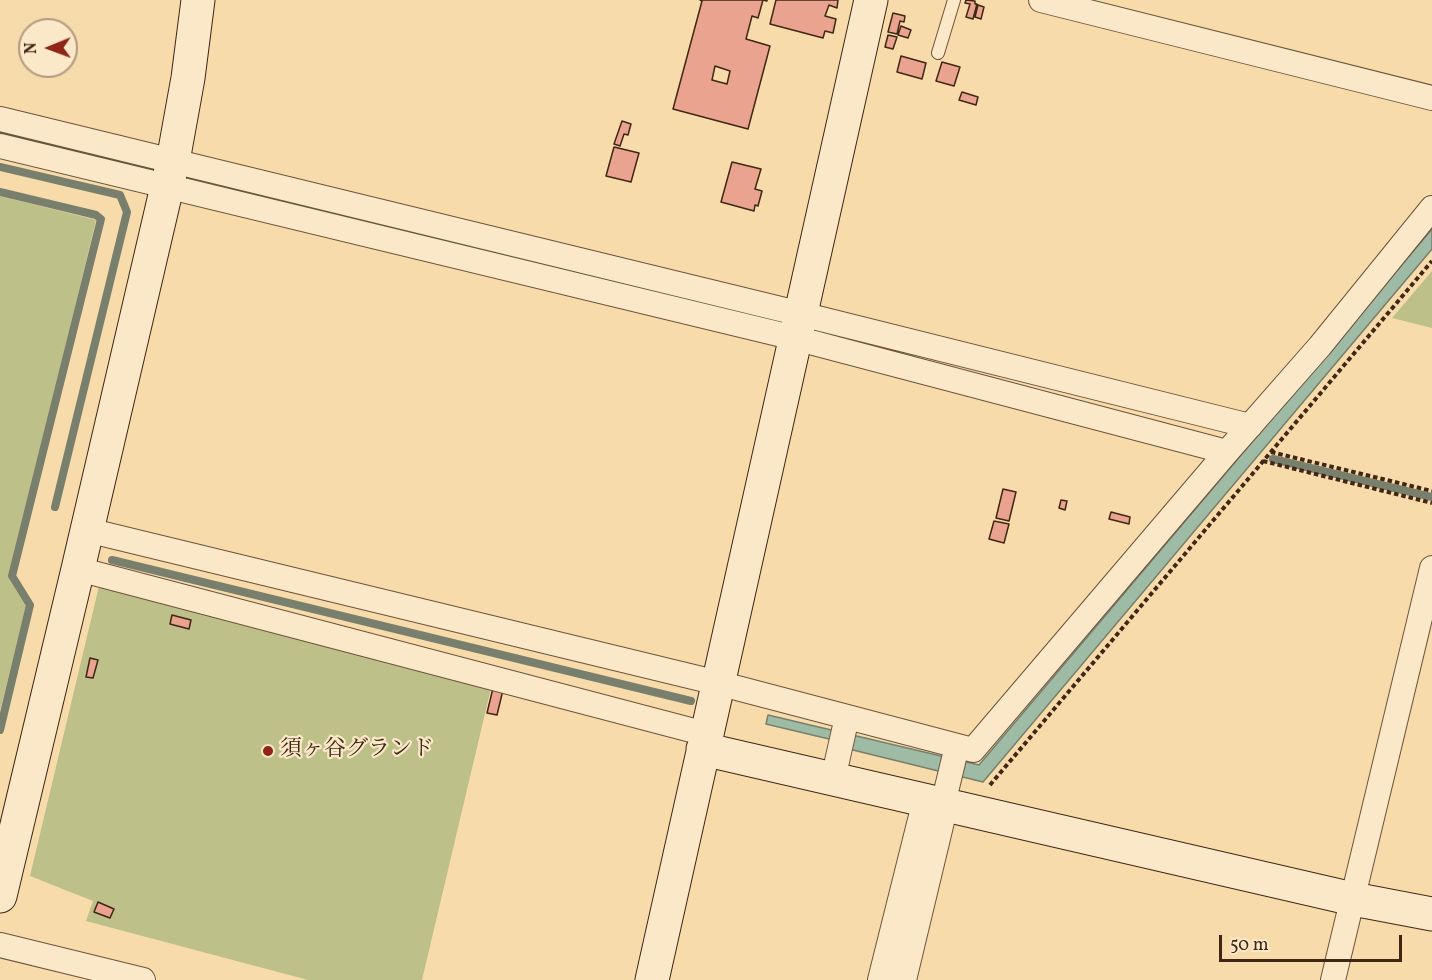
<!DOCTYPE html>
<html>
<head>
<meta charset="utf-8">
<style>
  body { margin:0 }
  #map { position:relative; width:1432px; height:980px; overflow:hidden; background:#f8dbab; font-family:Vollkorn,serif }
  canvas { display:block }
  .north { position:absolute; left:18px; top:18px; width:60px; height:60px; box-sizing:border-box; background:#fae8c8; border:2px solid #b09a80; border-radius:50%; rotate:269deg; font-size:16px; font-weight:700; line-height:24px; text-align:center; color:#402614 }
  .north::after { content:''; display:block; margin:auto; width:21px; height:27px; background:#8f2418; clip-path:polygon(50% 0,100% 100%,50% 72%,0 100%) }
  .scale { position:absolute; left:1219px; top:935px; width:183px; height:27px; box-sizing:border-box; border:3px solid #402614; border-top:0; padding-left:8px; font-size:18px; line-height:21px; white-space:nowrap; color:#402614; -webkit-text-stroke:4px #fae8c8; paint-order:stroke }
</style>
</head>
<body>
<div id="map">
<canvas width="1432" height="980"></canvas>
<div class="north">N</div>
<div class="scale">50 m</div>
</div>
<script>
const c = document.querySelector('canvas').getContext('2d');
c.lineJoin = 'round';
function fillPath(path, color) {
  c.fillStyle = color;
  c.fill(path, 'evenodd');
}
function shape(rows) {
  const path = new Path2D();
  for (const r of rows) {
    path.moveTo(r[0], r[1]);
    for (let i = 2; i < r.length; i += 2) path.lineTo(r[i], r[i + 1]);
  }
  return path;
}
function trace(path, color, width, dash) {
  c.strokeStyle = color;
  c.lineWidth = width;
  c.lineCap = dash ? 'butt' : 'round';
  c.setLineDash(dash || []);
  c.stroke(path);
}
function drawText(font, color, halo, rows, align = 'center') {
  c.font = font + ' Vollkorn,"Noto Serif JP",serif';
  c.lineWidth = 4.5;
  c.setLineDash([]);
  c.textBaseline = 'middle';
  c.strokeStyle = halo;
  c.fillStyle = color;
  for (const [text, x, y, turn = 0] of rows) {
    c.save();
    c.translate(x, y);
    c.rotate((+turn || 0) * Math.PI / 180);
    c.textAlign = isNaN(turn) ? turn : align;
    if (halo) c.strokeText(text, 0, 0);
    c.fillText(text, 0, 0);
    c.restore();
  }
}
fillPath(shape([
  [0,196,96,220,9,579,26,606,0,711],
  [1432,271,1432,328,1392,318],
  [99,586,492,684,422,980,308,980,86,921,93,901,30,876]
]), '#bdc089');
const water = shape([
  [1432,229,1432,249,983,782,853,750,829,739,766,724,768,715,979,765,1432,229]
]);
fillPath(water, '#9ebba6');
trace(water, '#787f6c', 1.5);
trace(shape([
  [0,132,136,165],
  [0,167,120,195,127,212,55,507],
  [205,181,769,319],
  [0,192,96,215,101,219,12,576,30,605,0,730],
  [827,333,875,345],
  [1273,459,1432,497],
  [112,560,691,701]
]), '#787f6c', 8);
const building = shape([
  [700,0,767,0,767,1,763,0,758,18,752,16,746,39,770,46,748,129,673,109,702,1,700,0],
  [715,66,730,71,727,84,712,80,715,66],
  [776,0,838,0,837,8,829,5,825,16,836,19,833,33,825,31,823,38,770,24,776,0],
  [966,0,975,1,975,4,977,4,973,19,966,17,970,4,965,3,966,0],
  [978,5,984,7,981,19,975,17,978,5],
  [893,13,905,16,904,22,900,21,897,34,888,32,893,13],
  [901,26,911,30,908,38,898,35,901,26],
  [888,35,897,37,893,49,885,47,888,35],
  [901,56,926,63,922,79,897,72,901,56],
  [942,62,960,67,954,86,936,81,942,62],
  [962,92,978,97,976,105,959,100,962,92],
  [622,121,631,124,628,135,624,134,620,146,614,144,622,121],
  [614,147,639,153,631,182,606,176,614,147],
  [732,162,761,169,755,189,762,191,758,206,755,205,754,211,721,202,732,162],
  [1003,489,1016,492,1009,521,996,518,1003,489],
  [1061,500,1067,501,1065,510,1059,508,1061,500],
  [1111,512,1130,517,1129,524,1109,519,1111,512],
  [994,521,1009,524,1004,543,989,539,994,521],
  [172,615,191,620,189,629,170,624,172,615],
  [90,658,98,660,93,678,86,677,90,658],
  [493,688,503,690,497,715,487,713,493,688],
  [98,902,114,909,110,918,94,912,98,902]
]);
fillPath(building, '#e9a38e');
trace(building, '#402614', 1.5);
const lane = shape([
  [938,53,954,0]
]);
const street = shape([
  [1041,0,1432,98],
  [0,119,801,314,1250,426],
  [0,146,795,338,1227,452],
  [87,530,718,683,973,750,1227,452,1320,346,1432,208],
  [78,569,706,734],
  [833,779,847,717],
  [943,804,957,746],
  [0,945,143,980],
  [880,980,925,800],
  [904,980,946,805],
  [1333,980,1432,568]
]);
const secondary = shape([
  [703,749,1353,899,1432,914],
  [0,896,78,569,173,161,188,78,198,0],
  [652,980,871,0]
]);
trace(lane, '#6e533a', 14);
trace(street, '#6e533a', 26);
trace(secondary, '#402614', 35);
trace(shape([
  [1271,452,1432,491],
  [1263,461,1432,503],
  [990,785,1432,261]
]), '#402614', 4, [4.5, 3]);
trace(lane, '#fae8c8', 12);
trace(street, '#fae8c8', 24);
trace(secondary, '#fae8c8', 33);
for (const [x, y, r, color] of [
  [268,751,6,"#8f2418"]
]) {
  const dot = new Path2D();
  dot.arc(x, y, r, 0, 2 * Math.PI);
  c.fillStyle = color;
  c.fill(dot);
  trace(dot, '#fae8c8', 2);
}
drawText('22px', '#402614', '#fae8c8', [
  ["須ヶ谷グランド",280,751]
], 'left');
</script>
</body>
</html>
